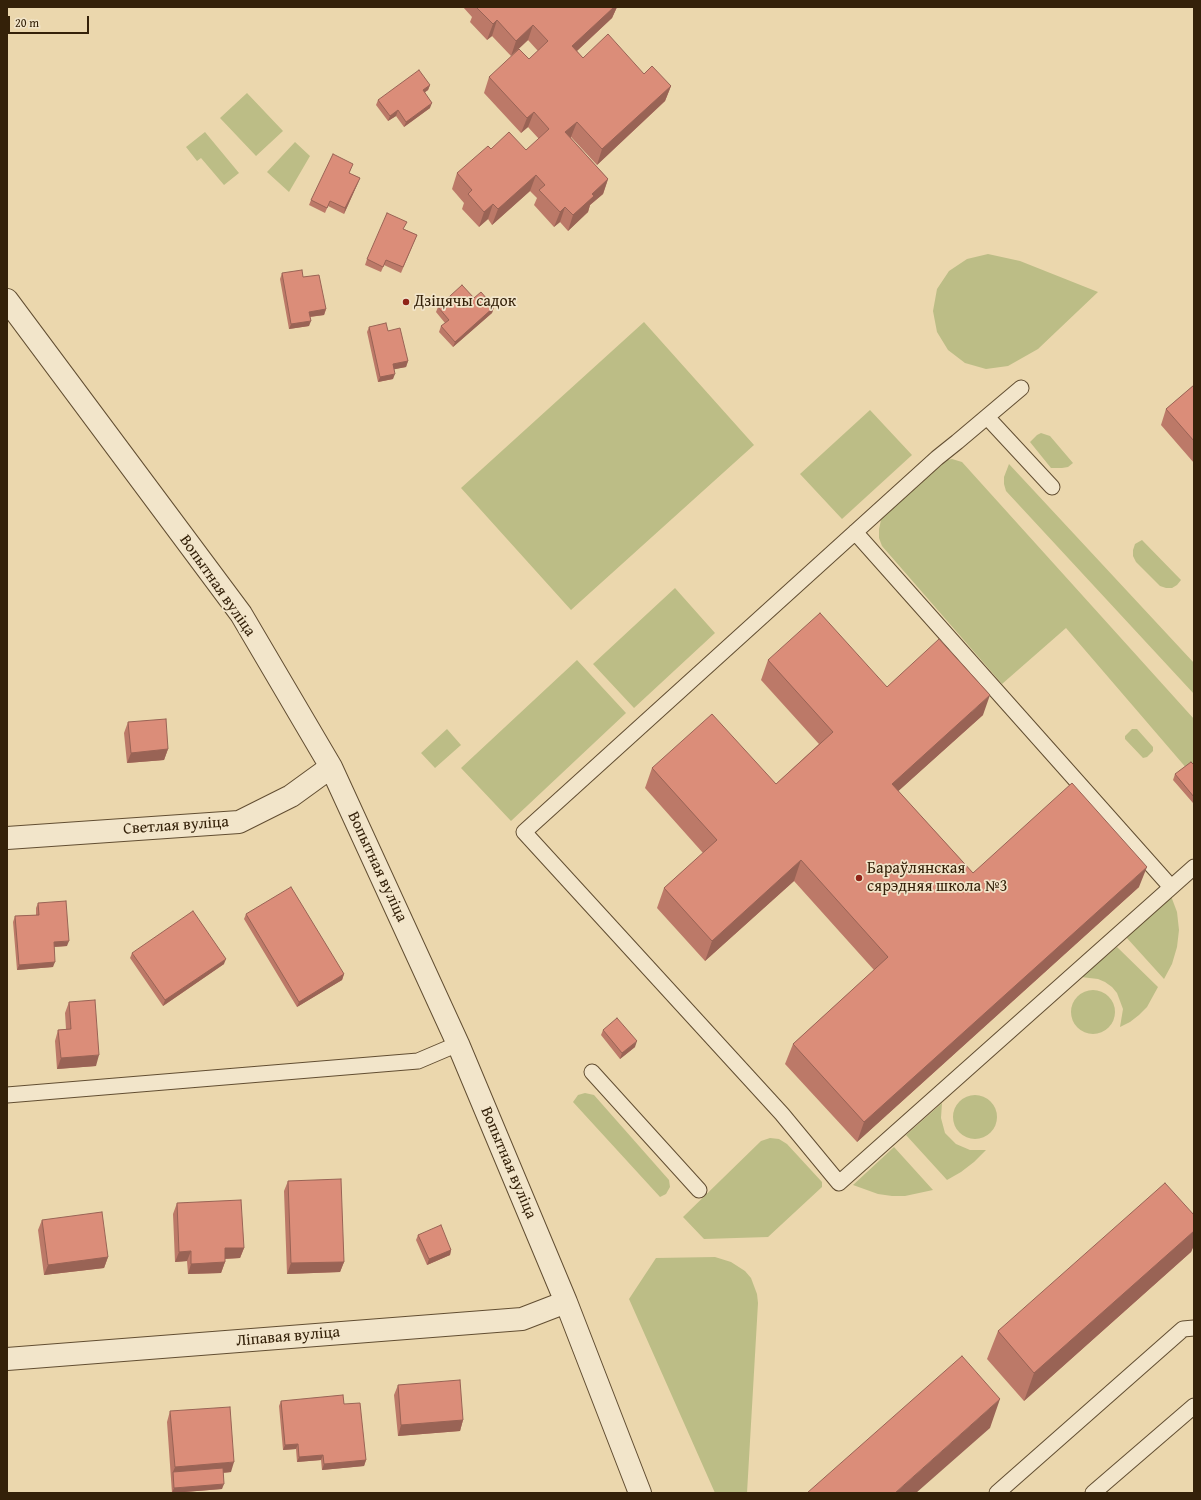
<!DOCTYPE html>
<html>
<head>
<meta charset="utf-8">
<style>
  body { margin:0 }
  #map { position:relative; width:1201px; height:1500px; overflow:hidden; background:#ebd7ad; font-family:"Gentium Book Plus",serif }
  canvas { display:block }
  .frame { position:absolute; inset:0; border:8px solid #342109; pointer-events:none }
  .scale { position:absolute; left:8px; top:16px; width:81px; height:18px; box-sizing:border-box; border:2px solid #342109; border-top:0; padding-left:5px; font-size:12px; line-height:14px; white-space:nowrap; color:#342109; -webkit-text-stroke:3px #f2e5ca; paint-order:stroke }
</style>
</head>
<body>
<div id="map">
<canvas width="1201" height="1500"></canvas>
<div class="frame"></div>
<div class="scale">20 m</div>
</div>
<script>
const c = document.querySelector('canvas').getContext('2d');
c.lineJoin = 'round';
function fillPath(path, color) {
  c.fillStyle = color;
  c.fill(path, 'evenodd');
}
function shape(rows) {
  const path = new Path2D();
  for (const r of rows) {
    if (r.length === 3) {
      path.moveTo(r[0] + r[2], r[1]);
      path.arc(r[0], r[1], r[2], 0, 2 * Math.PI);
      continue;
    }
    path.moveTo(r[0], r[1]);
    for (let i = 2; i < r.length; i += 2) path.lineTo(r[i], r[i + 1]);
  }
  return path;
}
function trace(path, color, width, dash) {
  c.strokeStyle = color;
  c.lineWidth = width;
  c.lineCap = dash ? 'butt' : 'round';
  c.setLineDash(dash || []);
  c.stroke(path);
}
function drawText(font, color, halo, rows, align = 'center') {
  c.font = font + ' "Gentium Book Plus",serif';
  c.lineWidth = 3.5;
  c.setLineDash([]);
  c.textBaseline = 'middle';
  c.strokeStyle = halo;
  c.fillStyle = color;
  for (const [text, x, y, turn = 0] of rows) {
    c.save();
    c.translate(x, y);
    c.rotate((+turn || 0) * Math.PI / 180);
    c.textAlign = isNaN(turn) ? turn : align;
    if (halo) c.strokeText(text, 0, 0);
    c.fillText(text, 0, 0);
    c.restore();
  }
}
fillPath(shape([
  [247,93,283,131,256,156,220,118],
  [205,132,239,173,224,185,201,158,197,161,186,147],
  [295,142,310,156,289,192,267,172],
  [988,254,1020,261,1098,292,1038,349,1008,366,986,369,965,363,948,350,937,332,933,311,937,289,949,271,967,259],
  [644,322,754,445,571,610,461,488],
  [870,410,912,455,842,519,800,474],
  [1041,433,1050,436,1073,463,1068,467,1062,468,1051,468,1030,442,1037,435],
  [952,459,962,462,1194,719,1194,777,1066,628,1002,684,882,546,879,538,879,529,881,520,887,513,947,460],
  [1009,464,1194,663,1194,694,1006,491,1004,484,1004,477],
  [1142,540,1181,580,1177,585,1172,588,1166,588,1160,586,1136,562,1133,556,1133,550,1135,544],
  [675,588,715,633,634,708,593,664],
  [577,660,626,713,511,821,461,768],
  [447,729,461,745,435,768,421,753],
  [1132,729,1137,729,1153,747,1153,751,1147,757,1143,758,1125,739,1125,736],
  [1171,896,1177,912,1179,930,1177,947,1172,964,1164,979,1126,937],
  [1117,947,1158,987,1147,1007,1139,1015,1130,1022,1120,1027,1123,1009,1117,993,1112,987,1105,982,1098,979,1081,977],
  [1093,1012,22],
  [585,1093,594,1095,669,1180,670,1187,666,1194,660,1197,573,1102,578,1095],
  [975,1117,22],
  [942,1103,941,1118,945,1133,956,1144,970,1150,986,1150,974,1162,961,1172,947,1180,906,1135],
  [770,1138,779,1139,787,1144,822,1182,822,1187,768,1237,704,1239,683,1217,761,1141],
  [894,1147,933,1190,905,1196,892,1196,878,1194,853,1185],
  [715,1257,731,1262,745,1271,751,1278,757,1294,758,1303,747,1493,715,1493,629,1299,656,1258]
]), '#bcbd86');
const lane = shape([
  [1021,388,957,442,937,458,524,832,782,1114,839,1183,1194,867],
  [987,417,1052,487],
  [855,532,1171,887],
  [592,1072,699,1190],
  [7,1095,418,1061,458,1044],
  [997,1493,1183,1329,1194,1328],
  [1093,1493,1194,1406]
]);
const street = shape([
  [7,300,241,614,331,767,458,1044,566,1302,640,1493],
  [7,838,239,822,291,796,331,767],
  [7,1359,522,1319,566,1302]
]);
trace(lane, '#624e32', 17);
trace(street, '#624e32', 24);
trace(lane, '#f2e5ca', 15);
trace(street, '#f2e5ca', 22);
fillPath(shape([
  [463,7,617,7,612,18,577,51,583,58,644,74,671,86,665,101,597,165,571,137,571,138,608,179,603,194,590,205,588,212,568,231,560,222,554,227,534,205,537,198,530,191,492,225,488,219,479,227,462,209,464,203,452,189,457,173,491,149,526,150,539,139,528,127,521,133,484,93,489,77,529,59,538,51,528,40,511,56,492,36,487,40,470,22,472,17],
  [430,85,428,90,425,92,430,108,404,127,396,116,388,121,376,105,378,100],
  [351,169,349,173,360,178,344,214,328,206,325,213,309,205,311,200],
  [404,229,417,235,401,273,384,265,381,272,365,265,367,259],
  [282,273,303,277,326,309,324,315,310,317,309,326,289,329,280,279],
  [474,298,494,307,492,313,453,347,439,332,441,326,445,323,436,312,438,307],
  [369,327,388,331,408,361,406,367,394,369,393,379,378,382,367,332],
  [1194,385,1194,463,1161,425,1166,409],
  [768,660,887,687,983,715,898,791,973,873,1139,887,857,1142,785,1064,793,1044,874,970,794,881,705,961,657,908,664,888,703,853,645,788,652,768,776,784,819,744,761,680],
  [128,722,168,749,164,760,127,763,124,733],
  [1194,765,1194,803,1193,803,1173,780,1175,774],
  [38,903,67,946,54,947,53,967,17,970,13,922,15,916,36,915,36,908],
  [246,914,344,974,342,980,297,1007,244,919],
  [132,953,224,964,163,1006,130,958],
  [69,1002,96,1066,57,1069,55,1041,58,1030,66,1029,65,1013],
  [603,1030,635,1047,620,1059,601,1035],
  [288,1181,344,1262,340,1272,287,1274,284,1191],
  [177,1203,244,1248,240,1258,225,1259,225,1262,221,1273,188,1274,187,1261,175,1262,173,1214],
  [1194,1215,1194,1245,1191,1252,1024,1401,987,1359,998,1331],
  [42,1220,108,1257,104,1268,44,1275,38,1230],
  [418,1235,451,1250,450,1255,427,1265,416,1240],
  [398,1385,463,1420,460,1431,398,1436,394,1395],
  [281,1401,344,1404,366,1460,364,1466,322,1470,321,1460,297,1462,296,1449,283,1450,279,1406],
  [170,1411,231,1472,223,1473,222,1489,172,1493,167,1422]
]), '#bc7968');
fillPath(shape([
  [614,7,617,7,612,18,566,61,572,46],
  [497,20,492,36,487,40,493,24],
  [533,25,528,40,511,56,516,41],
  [430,85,428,90,421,95,423,90],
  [671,86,665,101,597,165,602,149],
  [432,103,430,108,404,127,406,122],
  [398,110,396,116,388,121,390,116],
  [534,112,528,127,521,133,527,118],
  [577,122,571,137,560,148,565,132],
  [536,175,530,191,492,225,498,209],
  [360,178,358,183,344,214,345,208],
  [608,179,603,194,590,205,588,212,568,231,573,215,592,194],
  [493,204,488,219,479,227,484,212],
  [565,207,560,222,554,227,560,212],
  [494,307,492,313,453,347,455,342],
  [326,309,324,315,308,317,309,312],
  [311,321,309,326,289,329,291,324],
  [408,361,406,367,391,370,393,364],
  [395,374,393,379,378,382,380,377],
  [990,695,983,715,884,804,892,784],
  [168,749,164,760,127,763,131,753],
  [801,860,794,881,705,961,712,941],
  [1147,867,1139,887,857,1142,864,1122],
  [69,941,67,946,52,947,54,942],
  [226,959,224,964,163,1006,165,1000],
  [55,962,53,967,17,970,19,965],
  [344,974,342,980,297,1007,299,1002],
  [637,1041,635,1047,620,1059,622,1053],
  [99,1055,96,1066,57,1069,61,1058],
  [1194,1231,1194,1245,1191,1252,1024,1401,1034,1373],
  [225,1248,244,1248,240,1258,221,1259],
  [451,1250,450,1255,427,1265,429,1259],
  [191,1251,187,1261,175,1262,179,1252],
  [108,1257,104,1268,44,1275,48,1265],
  [225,1262,221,1273,188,1274,191,1264],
  [344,1262,340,1272,287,1274,291,1263],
  [1000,1399,990,1428,916,1493,895,1493],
  [463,1420,460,1431,398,1436,401,1425],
  [298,1444,296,1449,283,1450,285,1445],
  [323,1455,321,1460,297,1462,299,1457],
  [366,1460,364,1466,322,1470,324,1464],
  [234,1462,231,1472,173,1477,173,1472,175,1467],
  [224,1484,222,1489,172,1493,174,1488]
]), '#996355');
const building = shape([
  [476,7,614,7,572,46,583,58,608,34,644,74,652,66,671,86,602,149,577,122,565,132,608,179,592,194,594,196,573,215,565,207,560,212,539,190,545,185,536,175,498,209,493,204,484,212,468,194,472,190,457,173,488,146,491,149,509,132,526,150,549,129,534,112,527,118,489,77,519,49,529,59,548,41,533,25,516,41,497,20,493,24,476,7],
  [419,70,430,85,423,90,432,103,406,122,398,110,390,116,378,100,419,70],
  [333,154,353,164,349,173,360,178,345,208,330,201,327,208,311,200,333,154],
  [387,213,407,222,403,229,417,235,403,267,386,260,383,267,367,259,387,213],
  [302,270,303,277,319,275,326,309,309,312,311,321,291,324,282,273,302,270],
  [462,285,474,298,481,292,494,307,455,342,441,326,449,320,438,307,462,285],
  [386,323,388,331,400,328,408,361,393,364,395,374,380,377,369,327,386,323],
  [1194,385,1194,441,1166,409,1194,385],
  [820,613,887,687,939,639,990,695,892,784,973,873,1072,783,1147,867,864,1122,793,1044,888,957,801,860,712,941,664,888,717,840,652,768,712,714,776,784,833,732,768,660,820,613],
  [166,719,168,749,131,753,128,722,166,719],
  [1191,762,1194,765,1194,797,1175,774,1191,762],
  [291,887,344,974,299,1002,246,914,291,887],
  [66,901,69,941,54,942,55,962,19,965,15,916,39,915,38,903,66,901],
  [193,911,226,959,165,1000,132,953,193,911],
  [95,1000,99,1055,61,1058,58,1030,71,1029,69,1002,95,1000],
  [617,1018,637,1041,622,1053,603,1030,617,1018],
  [341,1179,344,1262,291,1263,288,1181,341,1179],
  [1165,1183,1194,1215,1194,1231,1034,1373,998,1331,1165,1183],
  [241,1200,244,1248,225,1248,225,1262,191,1264,191,1251,179,1252,177,1203,241,1200],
  [102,1212,108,1257,48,1265,42,1220,102,1212],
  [441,1225,451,1250,429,1259,418,1235,441,1225],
  [962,1356,1000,1399,895,1493,807,1493,962,1356],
  [460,1380,463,1420,401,1425,398,1385,460,1380],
  [343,1395,344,1404,360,1403,366,1460,324,1464,323,1455,299,1457,298,1444,285,1445,281,1401,343,1395],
  [230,1407,234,1462,175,1467,170,1411,230,1407],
  [223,1468,224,1484,174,1488,173,1472,223,1468]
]);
fillPath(building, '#db8d79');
trace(building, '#996355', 1);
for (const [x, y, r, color] of [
  [406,302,4,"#8f2418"],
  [859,878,4,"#8f2418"]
]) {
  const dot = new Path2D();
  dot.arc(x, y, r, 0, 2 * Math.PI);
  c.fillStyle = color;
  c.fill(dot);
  trace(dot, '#f2e5ca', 1.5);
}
drawText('16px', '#342109', '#f2e5ca', [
  ["Дзіцячы садок",414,302],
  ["Бараўлянская",867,869],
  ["сярэдняя школа №3",867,887]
], 'left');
drawText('16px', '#342109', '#f2e5ca', [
  ["Вопытная вуліца",217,586,55],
  ["Светлая вуліца",176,826,-4],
  ["Вопытная вуліца",377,867,65],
  ["Вопытная вуліца",508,1163,67],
  ["Ліпавая вуліца",288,1337,-5]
]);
</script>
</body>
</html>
